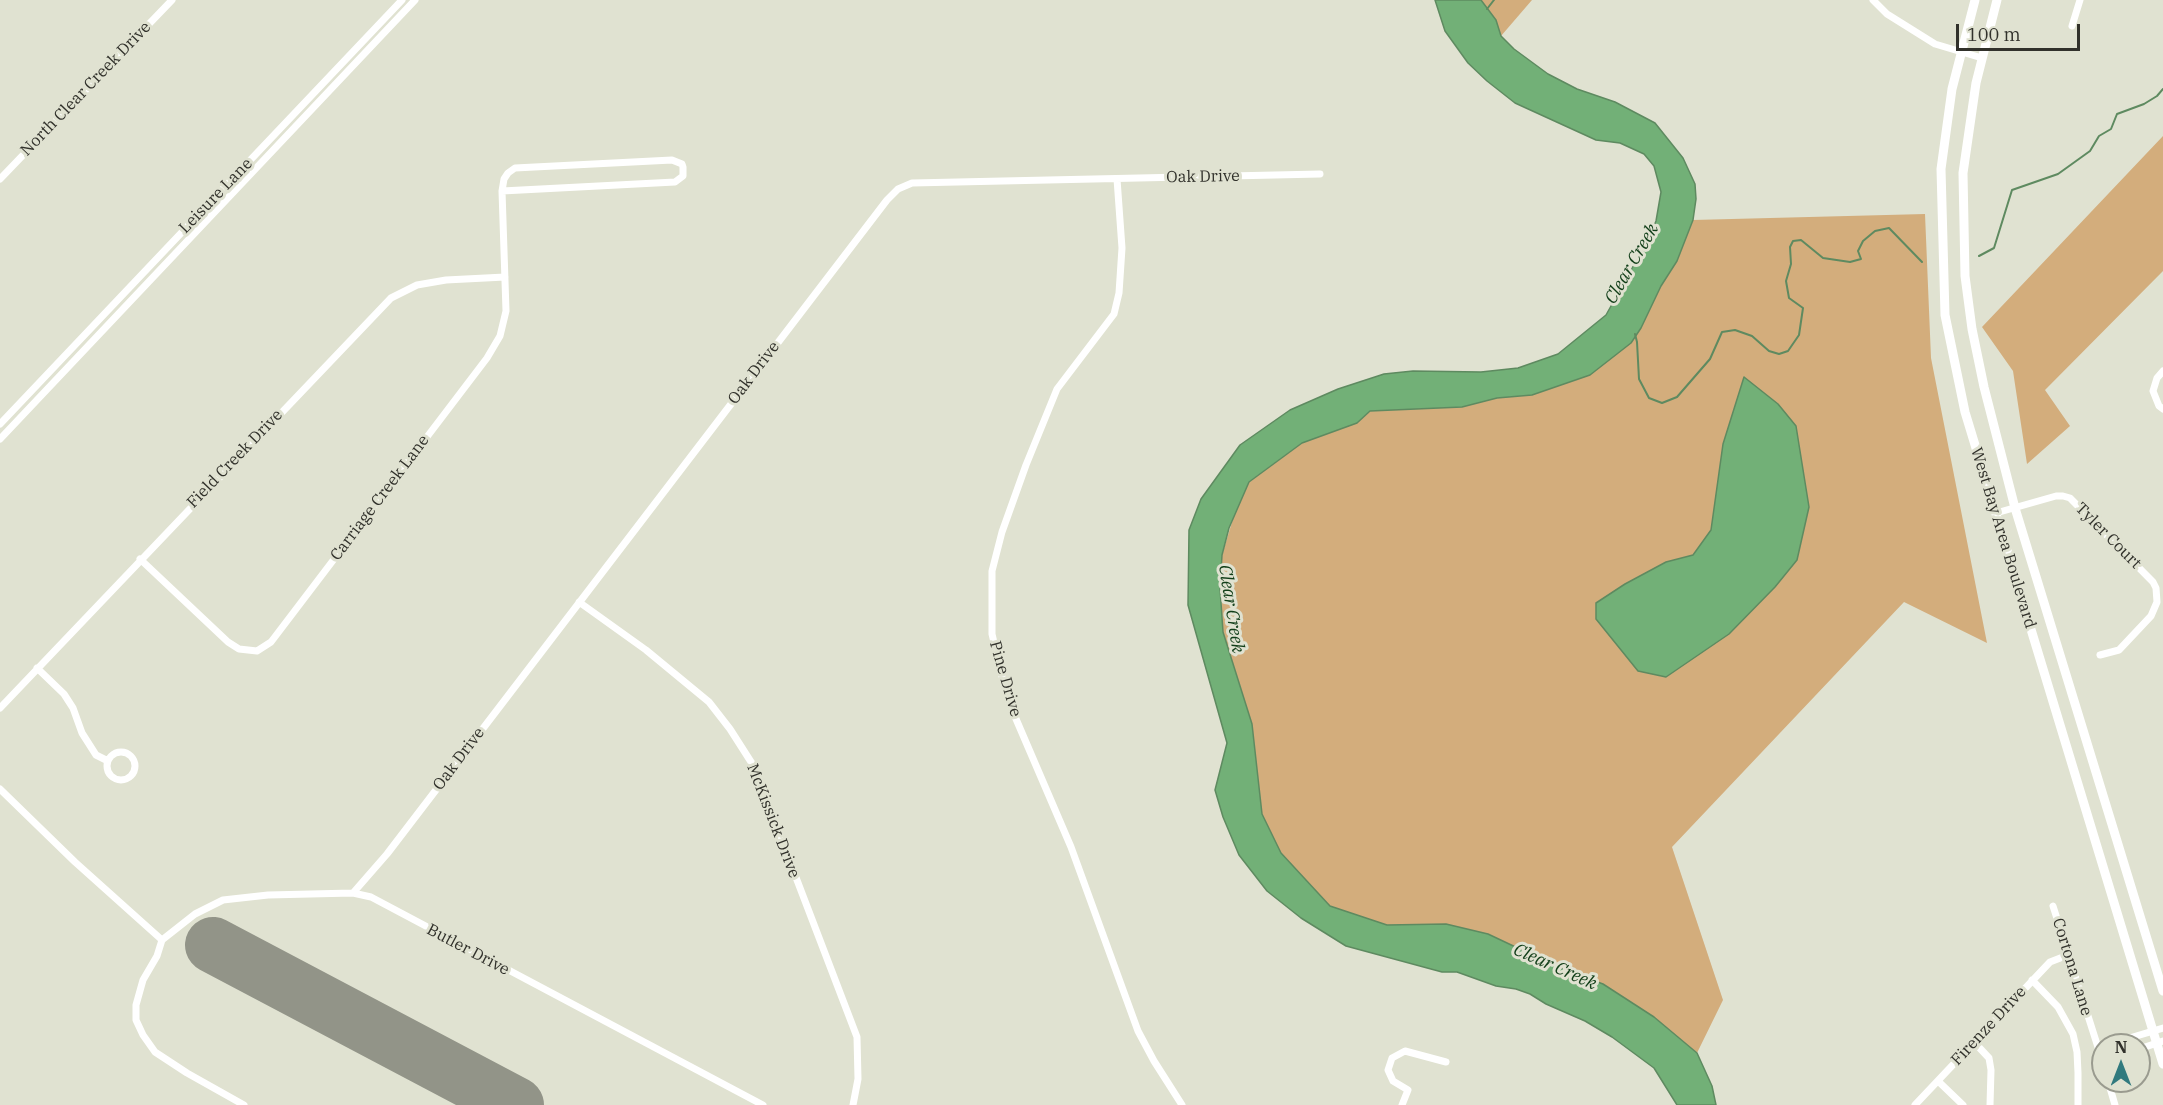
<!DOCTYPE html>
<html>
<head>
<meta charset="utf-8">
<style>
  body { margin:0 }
  #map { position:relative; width:2163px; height:1105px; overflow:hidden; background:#e0e2d1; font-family:"IBM Plex Serif",serif }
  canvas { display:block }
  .north { position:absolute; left:2091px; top:1033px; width:60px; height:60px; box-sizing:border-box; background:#e0e2d1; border:2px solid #9a9b8f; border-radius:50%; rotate:0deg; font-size:16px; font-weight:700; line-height:24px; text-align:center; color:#31312b }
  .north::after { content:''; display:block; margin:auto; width:21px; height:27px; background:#317a7e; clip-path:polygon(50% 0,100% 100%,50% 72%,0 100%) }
  .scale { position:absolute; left:1956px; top:24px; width:124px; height:27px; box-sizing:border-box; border:3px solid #31312b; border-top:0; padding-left:8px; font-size:18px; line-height:21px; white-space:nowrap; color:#31312b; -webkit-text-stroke:4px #e0e2d1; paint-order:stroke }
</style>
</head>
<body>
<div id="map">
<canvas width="2163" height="1105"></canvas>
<div class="north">N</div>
<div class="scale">100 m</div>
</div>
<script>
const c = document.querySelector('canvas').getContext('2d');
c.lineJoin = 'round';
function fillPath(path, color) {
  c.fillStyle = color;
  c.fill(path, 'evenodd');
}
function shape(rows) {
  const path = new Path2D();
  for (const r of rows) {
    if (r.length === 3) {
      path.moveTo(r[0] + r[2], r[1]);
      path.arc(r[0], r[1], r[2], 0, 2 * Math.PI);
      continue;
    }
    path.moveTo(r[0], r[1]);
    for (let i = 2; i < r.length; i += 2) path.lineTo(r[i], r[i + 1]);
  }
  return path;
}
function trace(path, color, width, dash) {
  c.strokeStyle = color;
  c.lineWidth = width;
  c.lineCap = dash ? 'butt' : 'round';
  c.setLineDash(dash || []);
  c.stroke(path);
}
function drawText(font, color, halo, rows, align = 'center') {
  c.font = font + ' "IBM Plex Serif",serif';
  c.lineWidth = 6;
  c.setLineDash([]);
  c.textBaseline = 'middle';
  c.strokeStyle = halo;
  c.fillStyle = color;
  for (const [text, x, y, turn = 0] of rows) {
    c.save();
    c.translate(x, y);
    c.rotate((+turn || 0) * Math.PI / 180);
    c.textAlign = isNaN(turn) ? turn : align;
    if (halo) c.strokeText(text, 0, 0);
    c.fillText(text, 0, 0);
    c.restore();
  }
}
fillPath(shape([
  [1481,0,1532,0,1501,36,1496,20],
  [2163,136,2163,271,2045,390,2070,426,2027,464,2013,371,1982,327],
  [1925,214,1931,358,1987,643,1904,602,1672,847,1723,1000,1697,1053,1654,1017,1603,984,1446,924,1387,925,1330,906,1281,853,1262,814,1252,724,1223,632,1220,570,1222,555,1236,509,1249,482,1302,443,1357,423,1370,411,1462,407,1497,398,1532,395,1590,375,1641,328,1661,286,1677,261,1693,220]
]), '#d3ad7c');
const water = shape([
  [1435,0,1481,0,1496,20,1501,36,1514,49,1548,74,1577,89,1615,102,1655,123,1683,158,1695,184,1696,199,1693,220,1677,261,1661,286,1641,328,1631,343,1590,375,1532,395,1497,398,1462,407,1370,411,1357,423,1302,443,1249,482,1229,528,1222,555,1220,588,1223,632,1252,724,1262,814,1281,853,1330,906,1387,925,1446,924,1488,934,1560,968,1603,984,1654,1017,1697,1053,1712,1086,1716,1105,1677,1105,1654,1068,1612,1037,1585,1021,1546,1004,1530,994,1516,989,1496,986,1457,972,1442,972,1346,946,1301,918,1267,891,1239,855,1223,817,1215,790,1227,743,1188,605,1189,530,1201,499,1240,445,1290,410,1338,389,1384,374,1413,371,1481,372,1518,368,1558,354,1606,315,1650,236,1656,221,1661,192,1654,166,1644,154,1620,143,1596,140,1515,103,1487,81,1468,63,1445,31,1435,0],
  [1744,377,1778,404,1796,426,1809,507,1797,560,1775,587,1729,634,1666,677,1638,671,1596,619,1596,603,1625,584,1666,562,1693,555,1711,530,1723,444,1744,377]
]);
fillPath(water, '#72b077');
trace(water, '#5e8a60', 1.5);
trace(shape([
  [1487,9,1494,0],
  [1979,256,1994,248,2012,190,2058,174,2090,151,2099,136,2111,129,2117,114,2144,104,2157,96,2163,89],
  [1635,334,1637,342,1639,379,1649,398,1662,403,1677,397,1710,359,1722,332,1735,330,1752,336,1769,351,1779,354,1788,351,1799,335,1803,308,1789,298,1786,281,1791,264,1790,247,1793,241,1801,240,1823,258,1850,262,1861,259,1858,251,1863,241,1875,231,1889,228,1922,262]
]), '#5e8a60', 2);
trace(shape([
  [213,945,516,1105]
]), '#929488', 56);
trace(shape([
  [1873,0,1887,14,1935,44,1982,58],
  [2072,26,2080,0],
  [0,179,172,0],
  [1117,179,1122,248,1119,293,1114,314,1057,389,1026,465,1002,532,992,571,992,634,1007,698,1071,847,1138,1031,1154,1061,1182,1105],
  [2163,371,2157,378,2153,391,2159,406,2163,409],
  [0,424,402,0],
  [0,439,415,0],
  [1996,513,2056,496,2063,496,2070,498,2153,582,2156,588,2157,602,2151,616,2119,650,2100,655],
  [140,559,228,642,239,649,257,651,271,642,487,358,500,336,506,311,502,191,504,179,508,173,515,168,672,160,682,164,683,167,683,176,675,182,502,191],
  [579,602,646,650,709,702,730,729,753,765,857,1037,858,1079,853,1105],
  [37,668,64,694,73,708,82,733,96,755,108,761],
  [0,708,391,298,417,285,446,280,505,277],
  [121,766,14],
  [0,789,75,862,162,940],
  [353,893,387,854,887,200,898,189,912,183,1320,174],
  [2053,906,2103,1063],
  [162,940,195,914,223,900,268,895,353,893,371,897,763,1105],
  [162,940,157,956,143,980,136,1005,136,1020,143,1035,155,1052,187,1073,244,1105],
  [2032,980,2058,1007,2073,1034,2077,1052,2078,1073,2078,1105],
  [1974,1042,1989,1058,1991,1070,1990,1105],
  [2106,1045,2163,1028],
  [2139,1049,2163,1041],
  [1938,1081,1963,1105],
  [2108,1081,2115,1105],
  [1402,1105,1408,1090,1393,1081,1388,1070,1392,1058,1405,1051,1446,1062],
  [1915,1105,2050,962,2068,955]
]), '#fff', 7);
trace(shape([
  [1975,0,1952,89,1941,169,1945,315,1965,412,2163,1064],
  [1997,0,1976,83,1963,173,1965,276,1972,329,1984,387,2015,508,2163,991]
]), '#fff', 9);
drawText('16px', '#31312b', '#e0e2d1', [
  ["North Clear Creek Drive",86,89,-46],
  ["Oak Drive",1203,177,-1],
  ["Leisure Lane",216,196,-46],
  ["Oak Drive",754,373,-53],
  ["Field Creek Drive",235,459,-46],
  ["Carriage Creek Lane",380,498,-53],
  ["Tyler Court",2108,536,45],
  ["West Bay Area Boulevard",2003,538,73],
  ["Pine Drive",1005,679,74],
  ["Oak Drive",459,759,-53],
  ["McKissick Drive",773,821,69],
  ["Butler Drive",468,950,28],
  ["Cortona Lane",2072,967,73],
  ["Firenze Drive",1989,1026,-47]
]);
drawText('italic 18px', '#113e18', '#e0e2d1', [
  ["Clear Creek",1632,264,-60],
  ["Clear Creek",1231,609,81],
  ["Clear Creek",1555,967,24]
]);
</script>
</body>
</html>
